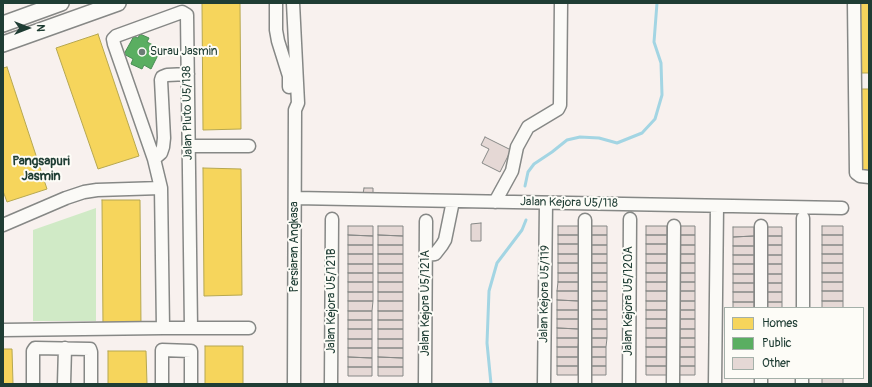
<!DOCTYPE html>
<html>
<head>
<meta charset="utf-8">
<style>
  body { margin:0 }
  #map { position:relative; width:872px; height:387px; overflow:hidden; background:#f8f1ee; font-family:Pangolin,sans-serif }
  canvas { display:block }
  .frame { position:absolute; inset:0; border:4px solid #1f3d34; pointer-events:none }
  .legend { position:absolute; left:724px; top:307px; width:140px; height:72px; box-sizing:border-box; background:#fdfcf7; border:1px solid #a4b0a9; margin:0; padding:5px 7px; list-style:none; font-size:12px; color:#1f3d34 }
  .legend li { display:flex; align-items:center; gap:8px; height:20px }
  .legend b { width:20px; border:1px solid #a4b0a9 }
  .north { position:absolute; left:8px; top:8px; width:40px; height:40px; -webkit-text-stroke:3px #fdfcf7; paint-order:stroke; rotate:90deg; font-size:11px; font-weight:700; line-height:16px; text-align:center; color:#1f3d34 }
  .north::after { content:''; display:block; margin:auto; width:14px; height:18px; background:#1f3d34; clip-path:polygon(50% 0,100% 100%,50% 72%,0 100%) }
</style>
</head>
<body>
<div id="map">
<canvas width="872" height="387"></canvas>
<div class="frame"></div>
<ul class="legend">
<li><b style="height:11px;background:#f6d55c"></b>Homes</li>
<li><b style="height:11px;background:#5aae61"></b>Public</li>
<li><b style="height:11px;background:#e5d8d5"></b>Other</li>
</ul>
<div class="north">N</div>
</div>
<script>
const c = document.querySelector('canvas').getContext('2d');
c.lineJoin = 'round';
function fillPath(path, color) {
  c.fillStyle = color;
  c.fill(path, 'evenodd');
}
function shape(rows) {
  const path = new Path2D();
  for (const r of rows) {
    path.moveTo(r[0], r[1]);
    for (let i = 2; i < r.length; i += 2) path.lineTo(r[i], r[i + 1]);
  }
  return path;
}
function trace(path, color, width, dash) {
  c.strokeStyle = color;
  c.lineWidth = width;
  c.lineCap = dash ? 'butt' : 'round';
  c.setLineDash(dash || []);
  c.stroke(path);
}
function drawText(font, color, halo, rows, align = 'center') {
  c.font = font + ' Pangolin,sans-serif';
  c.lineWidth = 4;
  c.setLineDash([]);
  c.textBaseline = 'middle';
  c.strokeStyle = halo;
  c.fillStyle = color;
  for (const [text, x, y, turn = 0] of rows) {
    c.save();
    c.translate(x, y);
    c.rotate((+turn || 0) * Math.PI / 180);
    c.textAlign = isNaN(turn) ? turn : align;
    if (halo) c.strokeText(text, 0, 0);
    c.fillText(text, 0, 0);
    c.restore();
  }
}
fillPath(shape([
  [96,208,96,321,33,321,33,230]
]), '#d0eac6');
const homes = shape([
  [202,3,240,3,241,129,203,130,202,3],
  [859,3,869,3,869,73,859,73,859,3],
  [98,34,139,156,98,169,56,48,98,34],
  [7,67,47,189,7,202,3,191,3,68,7,67],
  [860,89,869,89,869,174,860,174,860,89],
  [203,168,241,169,242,295,204,296,203,168],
  [102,200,140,200,141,327,103,327,102,200],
  [205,346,243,346,243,384,205,384,205,346],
  [3,349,12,349,13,384,3,384,3,349],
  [108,351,146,351,147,384,108,384,108,351]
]);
fillPath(homes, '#f6d55c');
trace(homes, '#b6a750', 1);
const public = shape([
  [140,34,149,38,147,42,161,49,151,69,144,65,142,69,131,64,133,59,124,54,134,36,138,38,140,34]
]);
fillPath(public, '#5aae61');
trace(public, '#488c54', 1);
trace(shape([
  [525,186,528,172,534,164,552,152,567,140,580,137,599,138,617,143,642,133,655,119,662,95,661,63,654,42,657,3],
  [491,384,487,343,489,291,497,263,522,230,526,220]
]), '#a3d5e3', 3);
const building = shape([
  [485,137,511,150,500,172,482,163,489,149,481,145,485,137],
  [364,188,373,188,373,194,363,194,364,188],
  [481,223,481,241,471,241,471,224,481,223],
  [348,226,373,226,373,236,348,235,348,226],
  [378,226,403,226,403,236,378,235,378,226],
  [558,226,579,226,579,235,558,235,558,226],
  [586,226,607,226,607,235,586,235,586,226],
  [646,226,667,226,667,235,646,235,646,226],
  [674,226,695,226,695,235,674,235,674,226],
  [822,226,843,226,843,235,822,235,822,226],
  [733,227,754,227,754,236,733,237,733,227],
  [761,227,782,227,782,236,761,236,761,227],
  [348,235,373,236,373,245,348,245,348,235],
  [378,235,403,236,403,245,378,245,378,235],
  [558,235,579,235,579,244,558,244,558,235],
  [586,235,607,235,607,245,586,245,586,235],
  [646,235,667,235,667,244,646,244,646,235],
  [674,235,695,235,695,245,674,245,674,235],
  [822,235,843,235,843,245,822,245,822,235],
  [754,236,754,246,733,246,733,237,754,236],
  [761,236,782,236,782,245,761,245,761,236],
  [558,244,579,244,579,254,558,254,558,244],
  [646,244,667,244,667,254,646,254,646,244],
  [348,245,373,245,373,254,348,254,348,245],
  [378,245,403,245,403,254,378,254,378,245],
  [586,245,607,245,607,254,586,254,586,245],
  [674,245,695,245,695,254,674,254,674,245],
  [761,245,782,245,782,255,761,255,761,245],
  [822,245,843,245,843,254,822,254,822,245],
  [733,246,754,246,754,255,733,255,733,246],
  [348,254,373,254,373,264,348,264,348,254],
  [378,254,403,254,403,264,378,264,378,254],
  [558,254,579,254,579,263,558,263,558,254],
  [586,254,607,254,607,263,586,263,586,254],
  [646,254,667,254,667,263,646,263,646,254],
  [674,254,695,254,695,263,674,263,674,254],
  [822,254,843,254,843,263,822,263,822,254],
  [733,255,754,255,754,264,733,264,733,255],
  [761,255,782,255,782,264,761,264,761,255],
  [558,263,579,263,579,273,558,273,558,263],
  [586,263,607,263,607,273,586,273,586,263],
  [646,263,667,263,667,273,646,273,646,263],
  [674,263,695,263,695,273,674,273,674,263],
  [822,263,843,263,843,273,822,273,822,263],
  [348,264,373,264,373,273,348,273,348,264],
  [378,264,403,264,403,273,378,273,378,264],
  [733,264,754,264,754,274,733,274,733,264],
  [761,264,782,264,782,274,761,274,761,264],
  [348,273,373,273,373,282,348,282,348,273],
  [378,273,403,273,403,282,378,282,378,273],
  [558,273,579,273,579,282,558,282,558,273],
  [586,273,607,273,607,282,586,282,586,273],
  [646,273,667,273,667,282,646,282,646,273],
  [674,273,695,273,695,282,674,282,674,273],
  [822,273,843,273,843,282,822,282,822,273],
  [733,274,754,274,754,283,733,283,733,274],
  [761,274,782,274,782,283,761,283,761,274],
  [348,282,373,282,373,292,348,292,348,282],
  [378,282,403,282,403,292,378,292,378,282],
  [558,282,579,282,579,291,557,291,558,282],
  [586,282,607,282,607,291,586,291,586,282],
  [646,282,667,282,667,291,646,291,646,282],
  [674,282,695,282,695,291,674,291,674,282],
  [822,282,843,282,843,291,822,291,822,282],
  [733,283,754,283,754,292,733,292,733,283],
  [761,283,782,283,782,292,761,292,761,283],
  [557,291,579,291,579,301,557,300,557,291],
  [586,291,607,291,607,301,586,301,586,291],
  [646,291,667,291,667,301,646,301,646,291],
  [674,291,695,291,695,301,674,301,674,291],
  [822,291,843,291,843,301,822,301,822,291],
  [348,292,373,292,373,301,348,301,348,292],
  [378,292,403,292,403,301,378,301,378,292],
  [733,292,754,292,754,302,733,302,733,292],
  [761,292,782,292,782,302,761,302,761,292],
  [557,300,579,301,579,310,557,310,557,300],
  [348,301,373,301,372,311,348,311,348,301],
  [378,301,403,301,403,311,378,311,378,301],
  [586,301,607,301,607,310,586,310,586,301],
  [646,301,667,301,667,310,646,310,646,301],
  [674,301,695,301,695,310,674,310,674,301],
  [822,301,843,301,843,308,822,308,822,301],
  [733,302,754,302,754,308,733,308,733,302],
  [761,302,782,302,782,308,761,308,761,302],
  [557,310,579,310,579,319,557,319,557,310],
  [586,310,607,310,607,319,586,319,586,310],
  [646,310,667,310,667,319,646,319,646,310],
  [674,310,695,310,695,319,674,319,674,310],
  [348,311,372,311,372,320,348,320,348,311],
  [378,311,403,311,403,320,378,320,378,311],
  [557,319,579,319,579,329,557,328,557,319],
  [586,319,607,319,607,329,586,329,586,319],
  [646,319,667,319,667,328,646,328,646,319],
  [674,319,695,319,695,329,674,329,674,319],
  [348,320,372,320,372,329,348,329,348,320],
  [378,320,403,320,403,329,378,329,378,320],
  [557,328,579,329,579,338,557,338,557,328],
  [646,328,667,328,667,338,646,338,646,328],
  [348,329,372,329,372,339,348,339,348,329],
  [378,329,403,329,403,339,378,339,378,329],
  [586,329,607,329,607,338,585,338,586,329],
  [674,329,695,329,695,338,674,338,674,329],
  [557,338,579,338,578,347,557,347,557,338],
  [585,338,607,338,606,347,585,347,585,338],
  [646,338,667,338,667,347,646,347,646,338],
  [674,338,695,338,695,347,674,347,674,338],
  [348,339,372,339,372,348,348,348,348,339],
  [378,339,403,339,403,348,378,348,378,339],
  [557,347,578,347,578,357,557,357,557,347],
  [585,347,606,347,606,357,585,357,585,347],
  [646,347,667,347,667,357,646,357,646,347],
  [674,347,695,347,695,357,674,357,674,347],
  [348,348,372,348,372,358,348,357,348,348],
  [378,348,403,348,403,358,378,357,378,348],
  [348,357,372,358,372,367,348,367,348,357],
  [378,357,403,358,403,367,378,367,378,357],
  [557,357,578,357,578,366,557,366,557,357],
  [585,357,606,357,606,366,585,366,585,357],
  [646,357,667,357,667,366,646,366,646,357],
  [674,357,695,357,695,366,674,366,674,357],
  [557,366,578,366,578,375,557,375,557,366],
  [585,366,606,366,606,375,585,375,585,366],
  [646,366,667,366,667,375,646,375,646,366],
  [674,366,695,366,695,375,674,375,674,366],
  [348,367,372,367,372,376,348,376,348,367],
  [378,367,403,367,403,376,378,376,378,367],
  [822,378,843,378,843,384,822,384,822,378]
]);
fillPath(building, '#e5d8d5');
trace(building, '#868886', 1);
const minor = shape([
  [276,3,276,30,278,41,289,76,289,87],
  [293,3,298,103,295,110,294,384],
  [854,3,856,173,860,176,869,177],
  [189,146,249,146],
  [154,159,161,153,163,147,164,138,161,80,162,77,167,75,188,74],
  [295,198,842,208],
  [495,202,512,171,517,147,528,127,558,109,560,105,561,3],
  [3,225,66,198,84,192,97,190,161,188],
  [426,255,435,254,442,245,445,240,453,201],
  [761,308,761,226],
  [803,308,803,218],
  [163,328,161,188,154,159,114,44,113,39,116,36,182,12,187,15,191,328],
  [3,330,163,328,249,328],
  [33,384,33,351,35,348,90,349,91,352,91,384],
  [64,384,65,348],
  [162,384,162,350,191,351,191,384],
  [331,384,332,219],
  [425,384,426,221],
  [544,384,546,203],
  [585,384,585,220],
  [629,384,630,219],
  [673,384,674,226],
  [715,384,717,206],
  [761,384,761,378],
  [802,384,802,378]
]);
const major = shape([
  [3,24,61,3],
  [3,44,118,3]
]);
trace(minor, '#868886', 15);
trace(major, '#868886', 18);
trace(minor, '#fbfaf7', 12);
trace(major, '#fbfaf7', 15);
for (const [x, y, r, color] of [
  [142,52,4,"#6b7c75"]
]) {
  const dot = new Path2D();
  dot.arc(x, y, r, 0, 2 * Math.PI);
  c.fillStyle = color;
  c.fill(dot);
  trace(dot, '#fdfcf7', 1.5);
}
drawText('12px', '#1f3d34', '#fdfcf7', [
  ["Surau Jasmin",150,52]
], 'left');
drawText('12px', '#1f3d34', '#fdfcf7', [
  ["Jalan Pluto U5/138",188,113,-91],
  ["Jalan Kejora U5/118",569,203,1],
  ["Persiaran Angkasa",295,247,-90],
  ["Jalan Kejora U5/119",545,294,-89],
  ["Jalan Kejora U5/121B",332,301,-90],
  ["Jalan Kejora U5/120A",629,301,-90],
  ["Jalan Kejora U5/121A",426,303,-90]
]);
drawText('bold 13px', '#1f3d34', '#fdfcf7', [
  ["Pangsapuri",41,162],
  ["Jasmin",41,177]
]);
</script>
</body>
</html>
